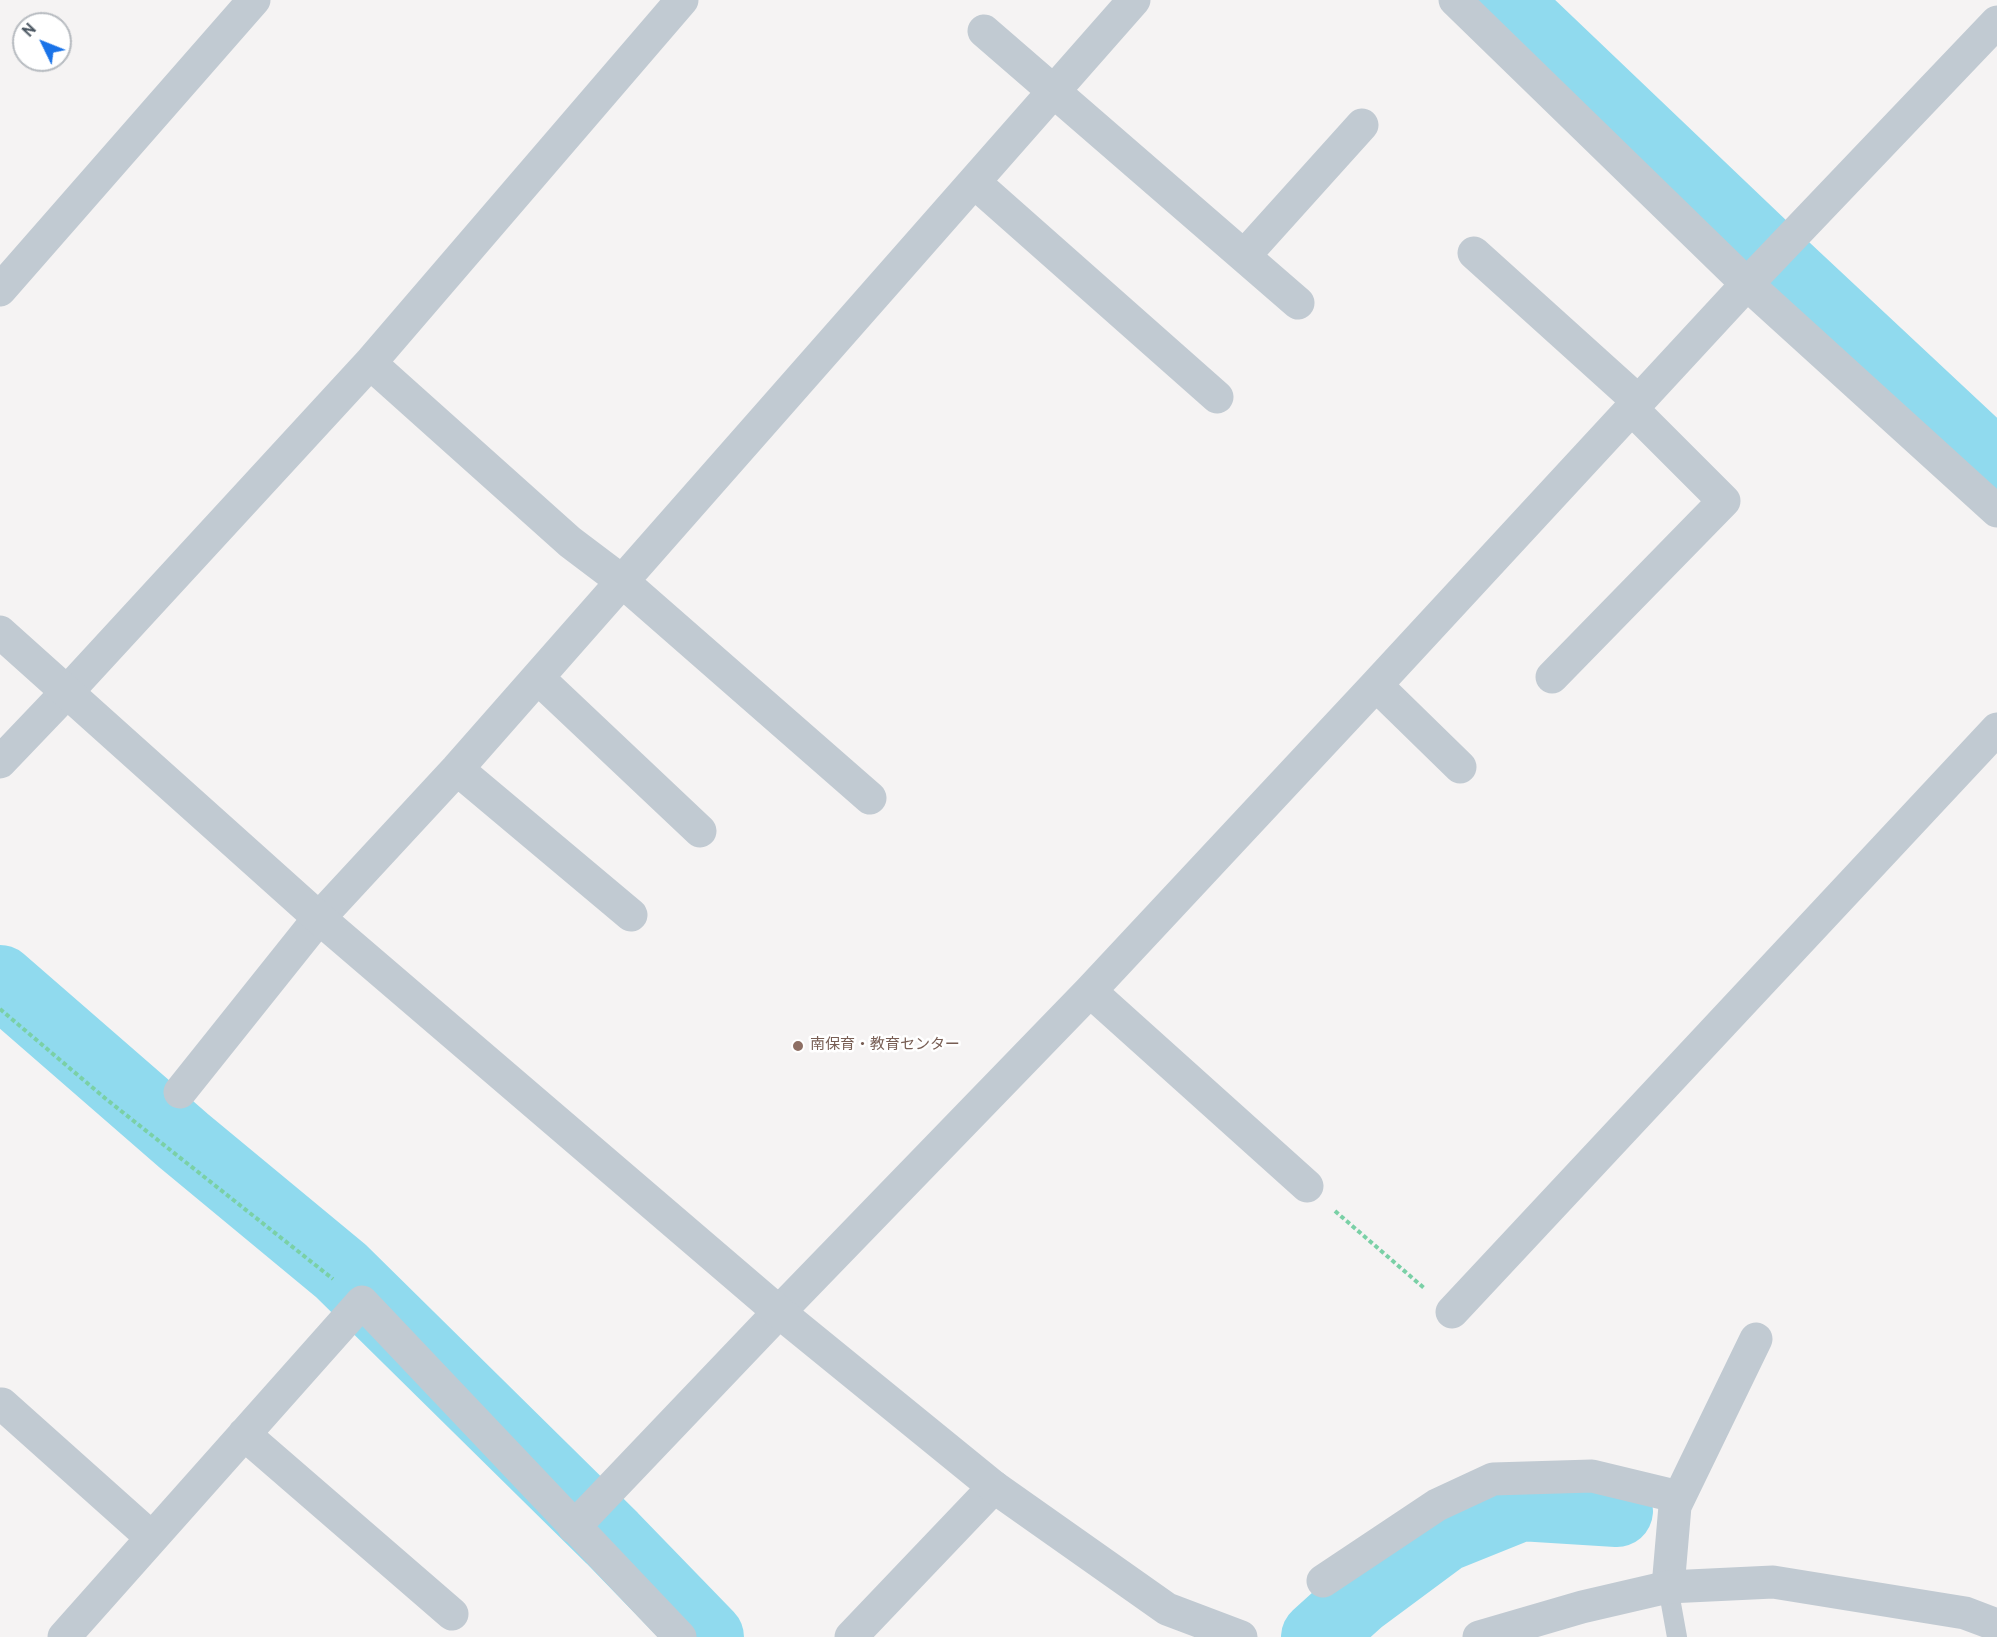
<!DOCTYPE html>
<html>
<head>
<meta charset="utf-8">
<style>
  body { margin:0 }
  #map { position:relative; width:1997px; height:1637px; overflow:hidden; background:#f5f3f3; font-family:Overpass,sans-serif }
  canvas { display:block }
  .north { position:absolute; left:12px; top:12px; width:60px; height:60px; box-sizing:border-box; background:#fff; border:2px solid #b7bbc0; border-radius:50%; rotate:313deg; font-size:16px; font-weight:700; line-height:24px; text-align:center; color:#4a5661 }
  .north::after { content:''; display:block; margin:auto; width:21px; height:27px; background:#1a73e8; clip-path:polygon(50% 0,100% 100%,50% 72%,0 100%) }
</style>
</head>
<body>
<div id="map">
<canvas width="1997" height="1637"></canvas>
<div class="north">N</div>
</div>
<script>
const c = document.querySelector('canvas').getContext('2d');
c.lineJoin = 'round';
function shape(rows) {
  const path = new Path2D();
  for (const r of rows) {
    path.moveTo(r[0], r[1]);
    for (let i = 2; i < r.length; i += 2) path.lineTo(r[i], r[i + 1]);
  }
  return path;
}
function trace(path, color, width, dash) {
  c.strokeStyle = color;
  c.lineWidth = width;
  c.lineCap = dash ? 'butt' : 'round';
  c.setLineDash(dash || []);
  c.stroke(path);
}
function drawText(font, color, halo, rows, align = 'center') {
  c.font = font + ' Overpass,"Noto Sans JP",sans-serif';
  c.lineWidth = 5;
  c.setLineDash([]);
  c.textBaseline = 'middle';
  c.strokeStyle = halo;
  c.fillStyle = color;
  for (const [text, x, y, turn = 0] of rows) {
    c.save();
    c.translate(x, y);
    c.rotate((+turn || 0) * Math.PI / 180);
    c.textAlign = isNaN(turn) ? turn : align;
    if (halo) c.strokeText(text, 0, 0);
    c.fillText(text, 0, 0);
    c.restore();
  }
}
trace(shape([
  [1503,0,1782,266,1997,467],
  [0,981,184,1141,341,1271,612,1538,708,1637],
  [1317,1637,1359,1599,1444,1536,1521,1505,1617,1511]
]), '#90daee', 72);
trace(shape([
  [0,1009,106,1099,333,1279],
  [1335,1211,1424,1288]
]), '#7ad0a6', 4, [4.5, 3]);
trace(shape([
  [1668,1587,1677,1637]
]), '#c1cad2', 20);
trace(shape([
  [1455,0,1747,284,1997,511],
  [984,31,1298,303],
  [974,182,1217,397],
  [1474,253,1638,401],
  [1244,256,1362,125],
  [0,290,254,0],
  [370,363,570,542,623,582,870,798],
  [1552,677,1724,501,1631,408],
  [538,678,700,831],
  [1376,685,1460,767],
  [0,762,67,692,370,363,682,0],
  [457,769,631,915],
  [1090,991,1307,1186],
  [180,1092,319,918,457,769,1134,0],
  [1452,1312,1997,729],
  [2,1404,152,1538],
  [244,1434,452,1614],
  [574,1527,779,1312,1090,991,1376,685,1747,284,1997,22],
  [1323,1581,1437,1505,1493,1479,1592,1476,1679,1497],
  [1668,1587,1675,1506,1756,1339],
  [64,1637,362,1302,680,1637],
  [851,1637,994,1487]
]), '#c1cad2', 33);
trace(shape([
  [0,632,319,918,779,1312,994,1487,1167,1609,1241,1637],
  [1479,1637,1582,1607,1668,1587,1773,1582,1965,1613,1997,1625]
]), '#c1cad2', 33);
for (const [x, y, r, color] of [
  [798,1046,6,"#8d6e63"]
]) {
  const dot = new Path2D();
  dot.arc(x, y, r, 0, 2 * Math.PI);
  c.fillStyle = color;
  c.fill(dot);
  trace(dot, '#fff', 2);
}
drawText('15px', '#785e54', '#fff', [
  ["南保育・教育センター",810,1046]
], 'left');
</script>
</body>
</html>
